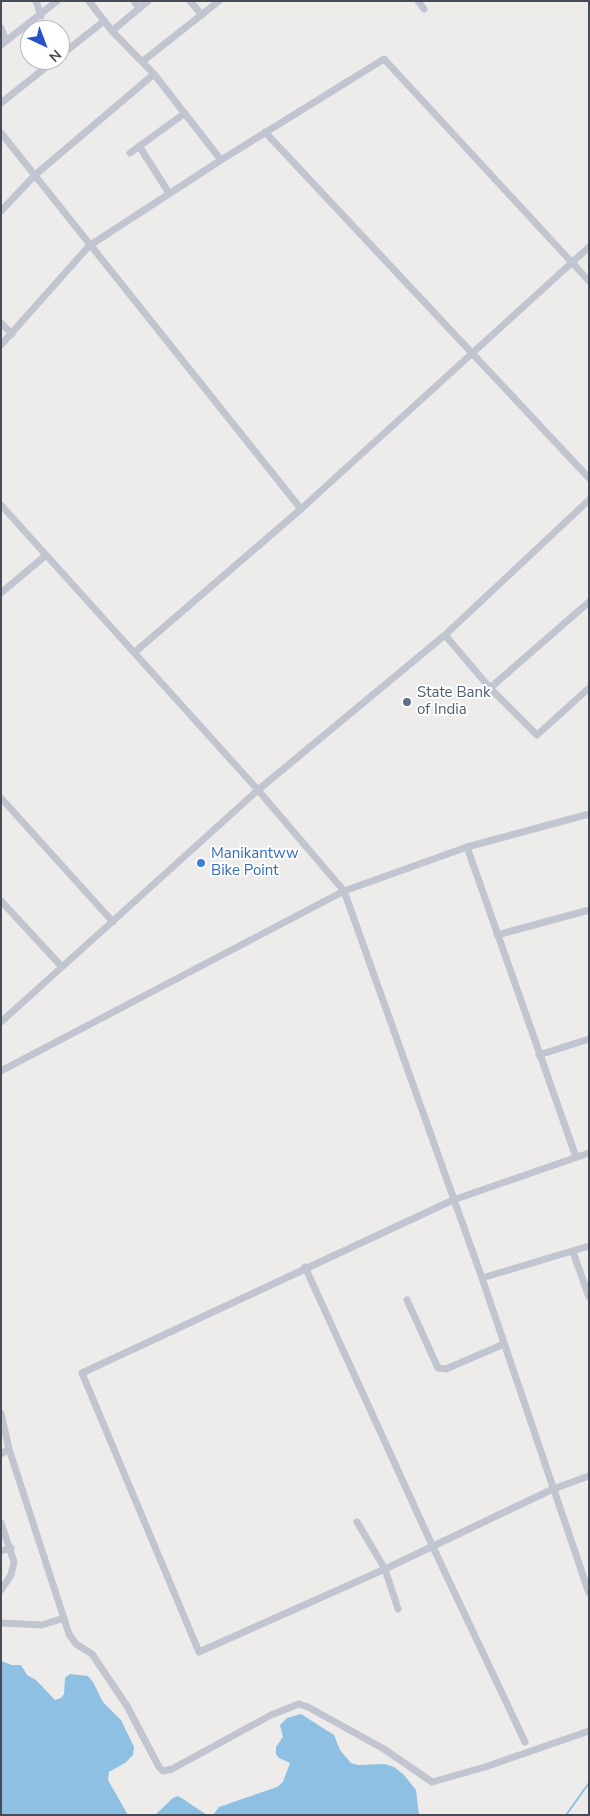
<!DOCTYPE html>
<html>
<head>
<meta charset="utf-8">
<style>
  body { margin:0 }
  #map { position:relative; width:590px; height:1816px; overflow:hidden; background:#eeeceb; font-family:"Nunito Sans",sans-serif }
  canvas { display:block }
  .frame { position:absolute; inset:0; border:2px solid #464b57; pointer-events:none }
  .north { position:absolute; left:20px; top:20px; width:50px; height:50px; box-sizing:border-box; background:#fff; border:1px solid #b5b7bc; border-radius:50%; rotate:137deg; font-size:14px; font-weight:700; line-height:20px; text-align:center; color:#464b57 }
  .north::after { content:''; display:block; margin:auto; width:18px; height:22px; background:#2a51ca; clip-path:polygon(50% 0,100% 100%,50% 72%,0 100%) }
</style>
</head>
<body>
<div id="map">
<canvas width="590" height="1816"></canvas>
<div class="frame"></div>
<div class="north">N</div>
</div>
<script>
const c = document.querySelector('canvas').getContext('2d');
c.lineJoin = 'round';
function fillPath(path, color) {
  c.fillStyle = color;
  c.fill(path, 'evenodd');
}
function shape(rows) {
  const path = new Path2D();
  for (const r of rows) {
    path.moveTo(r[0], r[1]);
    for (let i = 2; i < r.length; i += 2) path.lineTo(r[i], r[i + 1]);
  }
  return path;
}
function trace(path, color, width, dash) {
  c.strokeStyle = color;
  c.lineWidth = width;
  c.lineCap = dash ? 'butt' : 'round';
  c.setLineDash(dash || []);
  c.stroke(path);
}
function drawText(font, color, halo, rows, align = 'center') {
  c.font = font + ' "Nunito Sans",sans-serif';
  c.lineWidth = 4;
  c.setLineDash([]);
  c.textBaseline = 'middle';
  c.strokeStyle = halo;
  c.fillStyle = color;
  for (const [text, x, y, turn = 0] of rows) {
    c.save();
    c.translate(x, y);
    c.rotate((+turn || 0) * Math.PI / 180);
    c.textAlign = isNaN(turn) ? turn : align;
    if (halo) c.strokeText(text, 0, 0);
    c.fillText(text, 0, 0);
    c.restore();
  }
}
fillPath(shape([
  [1,1661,12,1665,21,1665,27,1675,36,1680,55,1700,61,1698,64,1694,65,1678,70,1674,88,1676,93,1682,103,1702,121,1720,134,1747,133,1755,125,1763,109,1772,108,1780,128,1815,1,1815],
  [301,1714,334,1735,340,1750,351,1763,358,1765,385,1764,394,1767,404,1775,416,1790,419,1815,213,1815,219,1807,277,1787,283,1782,290,1763,279,1758,276,1754,276,1747,283,1737,280,1725,287,1718],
  [178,1796,183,1799,207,1815,155,1815,173,1798]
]), '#8dc0e2');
trace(shape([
  [566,1815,589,1783]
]), '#8dc0e2', 2);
trace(shape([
  [36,1,41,16],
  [89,1,112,31,154,74,221,160],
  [134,1,139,8],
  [190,1,202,15],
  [418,1,424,9],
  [1,28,6,40],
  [112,31,148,1],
  [1,45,57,1],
  [60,56,104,21],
  [143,61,219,1],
  [1,103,55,60],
  [265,132,589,478],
  [1,133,301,509],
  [139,146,169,193],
  [130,153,185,113],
  [1,211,35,175,154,74],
  [1,323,12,334],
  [1,345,89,246,221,160,384,59,589,281],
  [1,505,258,790,344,891,482,1278,589,1593],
  [1,593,46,555],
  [445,635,490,688,537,735,589,688],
  [135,652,301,509,589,247],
  [490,688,589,602],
  [1,798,113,922],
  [467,847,576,1157],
  [1,901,62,967],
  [497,935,589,910],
  [1,1022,258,790,445,635,589,500],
  [539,1055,589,1039],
  [1,1071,344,891,467,847,589,814],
  [589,1153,453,1200,82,1373,199,1652,385,1569,553,1489,589,1476],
  [573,1252,589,1297],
  [305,1267,432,1545,525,1742],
  [482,1278,589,1246],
  [407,1300,438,1368,446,1369,504,1344],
  [1,1413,9,1449,1,1454],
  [9,1449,69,1634,76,1644,92,1654,127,1706,159,1767,163,1771,172,1769,271,1715,299,1704,308,1707,384,1749,432,1782,485,1767,589,1731],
  [357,1522,385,1569,398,1609],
  [1,1523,14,1562,11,1575,1,1590],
  [1,1551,11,1548],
  [1,1623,42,1625,64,1618]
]), '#c0c5d0', 7);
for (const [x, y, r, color] of [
  [407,702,5,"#5c6f8a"],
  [201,863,5,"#3f7fe0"]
]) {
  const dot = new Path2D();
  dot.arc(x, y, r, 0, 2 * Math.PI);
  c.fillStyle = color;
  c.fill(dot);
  trace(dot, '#fff', 2);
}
drawText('15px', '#4e5e75', '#fff', [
  ["State Bank",417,693],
  ["of India",417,710]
], 'left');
drawText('15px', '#366cbe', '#fff', [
  ["Manikantww",211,854],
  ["Bike Point",211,871]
], 'left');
</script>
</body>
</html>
